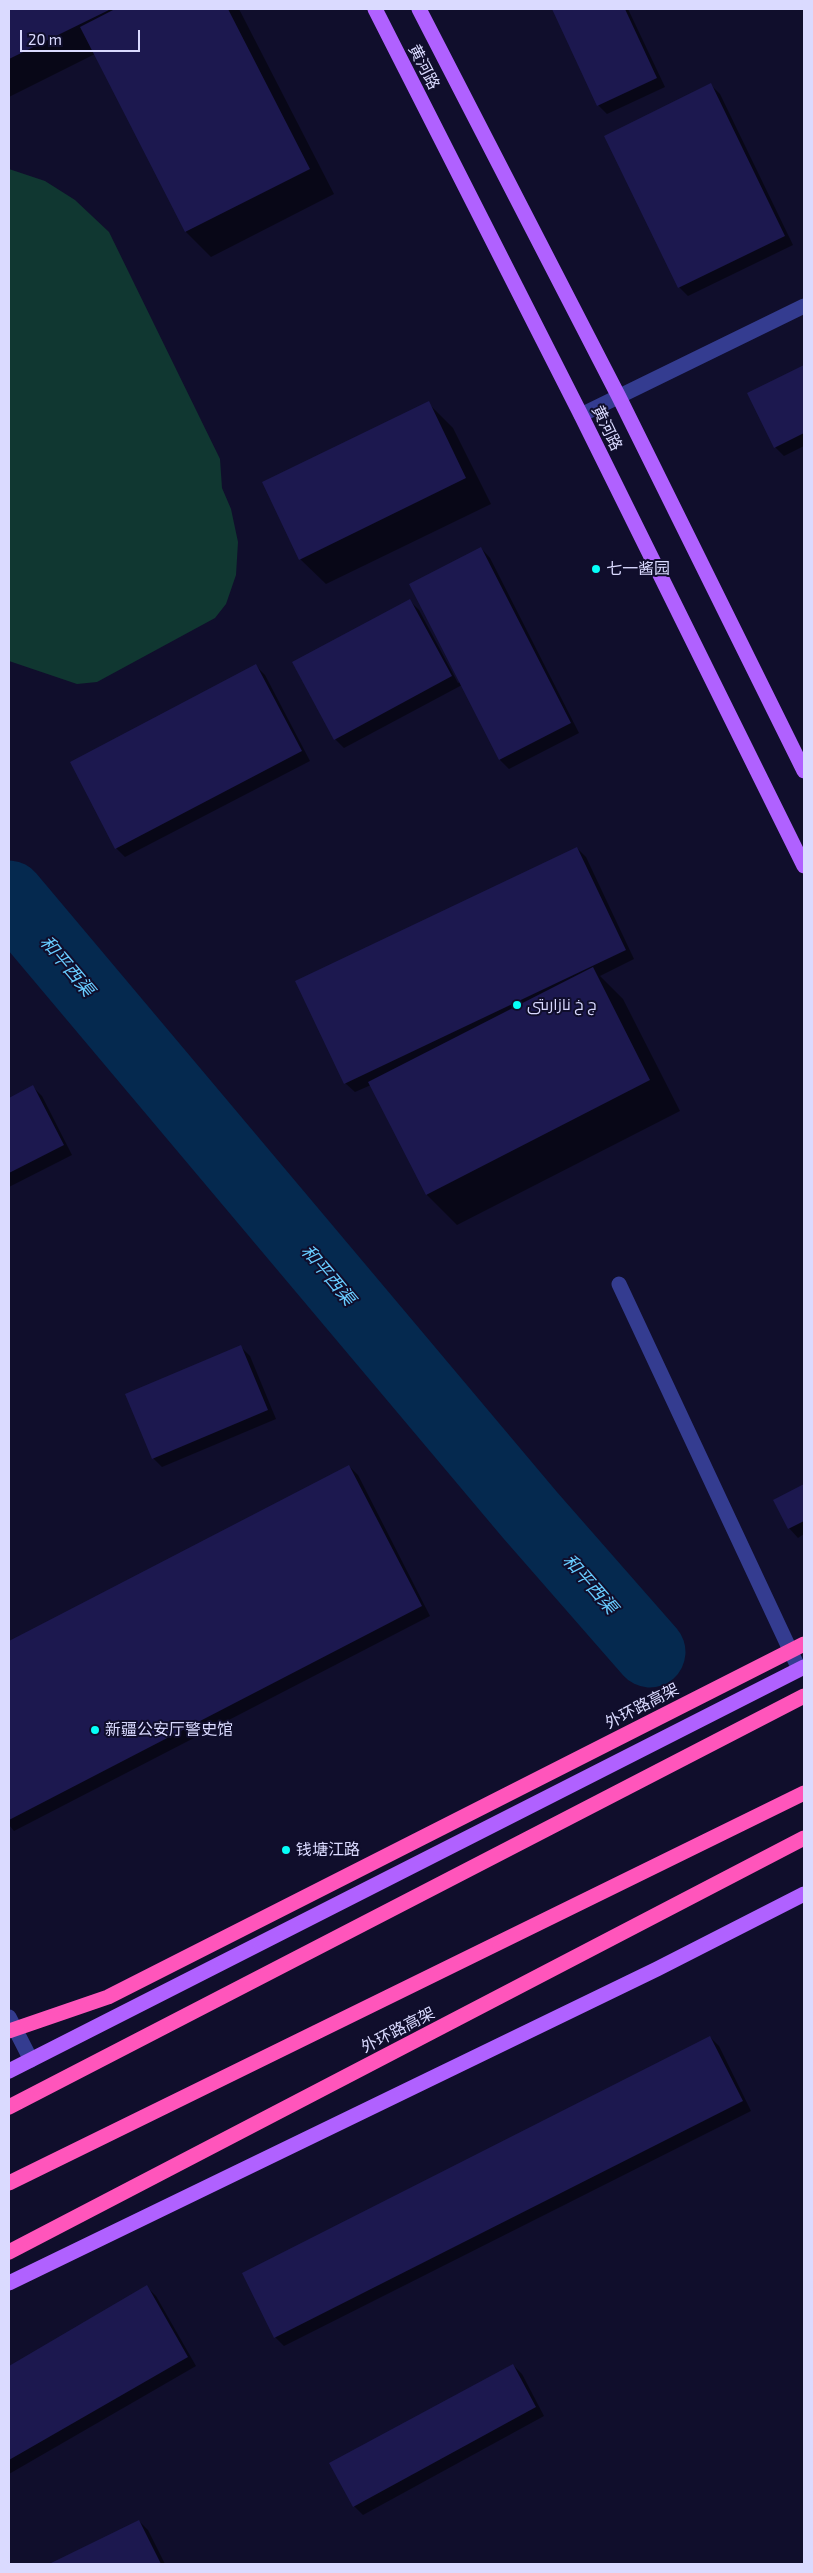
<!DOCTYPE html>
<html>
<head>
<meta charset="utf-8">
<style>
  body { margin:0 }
  #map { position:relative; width:813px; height:2573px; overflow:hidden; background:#100e2c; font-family:"Exo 2",sans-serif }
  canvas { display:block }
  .frame { position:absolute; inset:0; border:10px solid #dadaff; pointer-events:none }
  .scale { position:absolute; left:20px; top:30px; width:120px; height:22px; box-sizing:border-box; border:2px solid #dadaff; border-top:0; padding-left:6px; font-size:15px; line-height:18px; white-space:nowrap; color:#dadaff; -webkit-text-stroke:4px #100e2c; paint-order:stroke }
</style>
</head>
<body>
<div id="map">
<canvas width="813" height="2573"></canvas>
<div class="frame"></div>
<div class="scale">20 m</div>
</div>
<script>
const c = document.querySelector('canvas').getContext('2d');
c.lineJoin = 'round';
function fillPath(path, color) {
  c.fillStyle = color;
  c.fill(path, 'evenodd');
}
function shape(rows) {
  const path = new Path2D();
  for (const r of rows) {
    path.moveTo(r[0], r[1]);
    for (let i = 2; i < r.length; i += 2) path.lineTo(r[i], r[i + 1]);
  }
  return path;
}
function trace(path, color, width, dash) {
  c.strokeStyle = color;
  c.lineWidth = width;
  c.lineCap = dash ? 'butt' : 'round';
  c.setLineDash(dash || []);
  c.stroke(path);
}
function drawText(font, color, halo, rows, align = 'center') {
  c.font = font + ' "Exo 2",Cairo,"Noto Sans SC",sans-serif';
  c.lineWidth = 4;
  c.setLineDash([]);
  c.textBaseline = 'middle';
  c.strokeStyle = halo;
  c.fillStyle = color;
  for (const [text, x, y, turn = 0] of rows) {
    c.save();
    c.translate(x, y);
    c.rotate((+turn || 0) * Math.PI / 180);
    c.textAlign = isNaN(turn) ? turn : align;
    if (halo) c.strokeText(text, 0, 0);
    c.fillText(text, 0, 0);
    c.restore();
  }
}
fillPath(shape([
  [9,169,45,181,75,200,109,232,220,459,222,488,231,509,238,542,236,575,226,604,215,618,97,682,77,684,9,661]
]), '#103731');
fillPath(shape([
  [9,9,239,9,334,194,211,257,186,232,95,54,9,97],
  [554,9,628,9,665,87,607,114,598,105],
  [711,85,720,94,793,245,688,296,679,287],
  [804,366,804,446,784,456,775,447,749,393],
  [428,403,453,428,491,504,326,584,300,559],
  [481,548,490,558,579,733,509,769,500,760,462,685,344,748,335,739,410,601,419,610,458,683,460,682],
  [256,666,265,675,310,761,125,857,116,848],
  [577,848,586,857,634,959,600,976,623,999,680,1111,457,1225,427,1195,371,1085,355,1092,345,1083,297,981],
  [33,1087,42,1096,72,1155,9,1187,9,1099],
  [241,1347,250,1356,276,1419,162,1467,153,1458],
  [349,1466,358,1475,430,1616,14,1831,9,1825,9,1642],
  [804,1485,804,1534,798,1538,789,1528,774,1501],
  [710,2037,719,2046,751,2111,284,2346,275,2337],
  [147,2287,156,2296,196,2366,9,2474,9,2367],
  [513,2365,522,2374,544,2416,363,2515,354,2506],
  [139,2521,148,2530,165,2564,52,2564]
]), '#0007');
trace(shape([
  [9,896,530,1515,650,1652]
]), '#05294f', 71);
fillPath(shape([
  [9,9,111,9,9,59],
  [115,9,228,9,310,169,185,232,80,27],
  [552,9,625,9,657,78,597,106],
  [711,83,785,236,678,288,604,136],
  [804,365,804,433,774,448,747,393],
  [429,401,466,478,299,560,262,482],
  [481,547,571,723,499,760,409,584],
  [410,599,452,676,334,740,292,662],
  [256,664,302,751,115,849,70,762],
  [577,847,626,950,344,1084,295,981],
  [593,967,650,1080,426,1195,368,1082],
  [33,1085,64,1145,9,1173,9,1098],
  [241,1345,268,1410,152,1459,125,1394],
  [349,1465,422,1606,9,1820,9,1641],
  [804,1484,804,1521,788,1529,773,1500],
  [710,2036,743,2101,274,2338,242,2273],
  [147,2285,188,2357,9,2460,9,2366],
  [513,2364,536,2407,353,2507,329,2463],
  [139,2520,161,2564,49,2564]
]), '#1c184f');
trace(shape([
  [581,415,804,306],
  [619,1284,799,1669],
  [9,2017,31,2060]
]), '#343c90', 15);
trace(shape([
  [375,9,581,415,804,866],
  [419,9,619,397,804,771],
  [9,2071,804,1667],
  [9,2283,657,1969,804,1894]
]), '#b061ff', 15);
trace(shape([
  [9,2031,108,1997,804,1644],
  [9,2107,804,1696],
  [9,2183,804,1793],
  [9,2252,804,1838]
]), '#f5b', 15);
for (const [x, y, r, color] of [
  [596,569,5,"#06fff9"],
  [517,1005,5,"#06fff9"],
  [95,1730,5,"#06fff9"],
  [286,1850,5,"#06fff9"]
]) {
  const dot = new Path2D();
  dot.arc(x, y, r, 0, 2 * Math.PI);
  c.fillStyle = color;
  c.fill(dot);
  trace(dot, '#100e2c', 2);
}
drawText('16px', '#dadaff', '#100e2c', [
  ["黄河路",424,67,63],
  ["黄河路",607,428,64],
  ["外环路高架",642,1706,-27],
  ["外环路高架",398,2030,-27]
]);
drawText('16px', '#dadaff', '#100e2c', [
  ["七一酱园",606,569],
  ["ج خ نازارىتى",527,1005],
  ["新疆公安厅警史馆",105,1730],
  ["钱塘江路",296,1850]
], 'left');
drawText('italic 18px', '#68ccff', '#100e2c', [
  ["和平西渠",67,966,50],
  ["和平西渠",328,1275,50],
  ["和平西渠",590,1584,49]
]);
</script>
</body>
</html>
